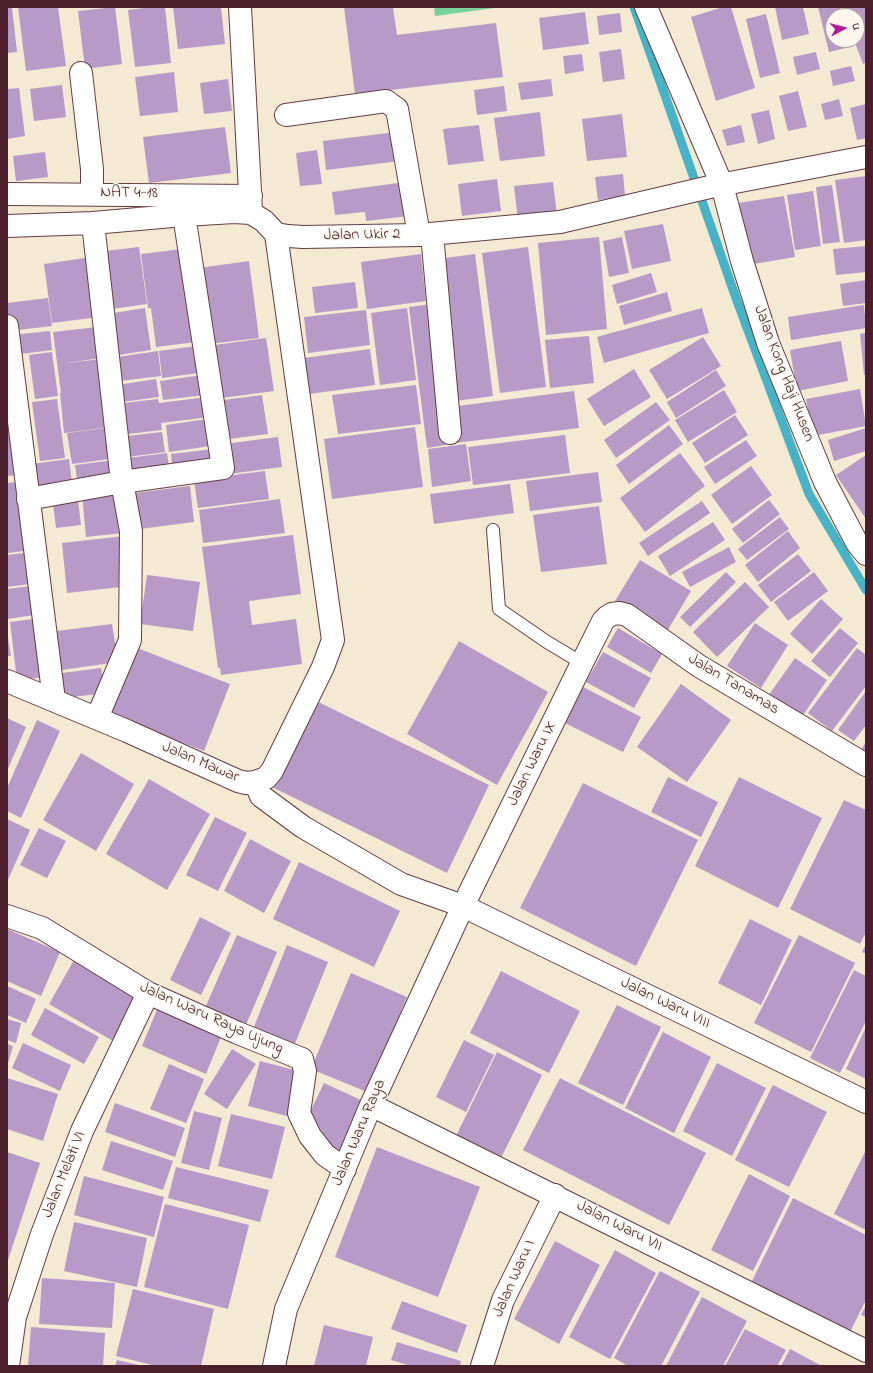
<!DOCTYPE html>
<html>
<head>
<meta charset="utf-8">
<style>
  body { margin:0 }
  #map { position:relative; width:873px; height:1373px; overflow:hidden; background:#f4e9d2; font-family:"Indie Flower",sans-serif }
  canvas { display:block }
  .frame { position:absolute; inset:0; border:8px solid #4a1f2b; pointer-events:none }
  .north { position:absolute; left:825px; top:8px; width:40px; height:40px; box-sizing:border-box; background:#fbf7ec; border:1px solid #b4a19f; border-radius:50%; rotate:83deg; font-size:11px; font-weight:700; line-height:16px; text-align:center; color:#4a1f2b }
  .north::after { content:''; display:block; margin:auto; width:14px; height:18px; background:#b5179e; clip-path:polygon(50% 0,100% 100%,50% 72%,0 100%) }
</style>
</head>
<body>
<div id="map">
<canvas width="873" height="1373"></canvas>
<div class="frame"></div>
<div class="north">U</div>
</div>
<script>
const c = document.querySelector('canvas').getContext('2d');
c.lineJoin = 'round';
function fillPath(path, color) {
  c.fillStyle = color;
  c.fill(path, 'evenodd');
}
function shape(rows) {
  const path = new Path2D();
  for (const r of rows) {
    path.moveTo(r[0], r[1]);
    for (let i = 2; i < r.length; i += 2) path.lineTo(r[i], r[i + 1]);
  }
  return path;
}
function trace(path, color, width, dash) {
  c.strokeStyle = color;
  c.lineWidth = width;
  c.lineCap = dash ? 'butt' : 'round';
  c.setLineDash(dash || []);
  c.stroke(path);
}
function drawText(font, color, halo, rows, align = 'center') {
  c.font = font + ' "Indie Flower",sans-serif';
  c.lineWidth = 3;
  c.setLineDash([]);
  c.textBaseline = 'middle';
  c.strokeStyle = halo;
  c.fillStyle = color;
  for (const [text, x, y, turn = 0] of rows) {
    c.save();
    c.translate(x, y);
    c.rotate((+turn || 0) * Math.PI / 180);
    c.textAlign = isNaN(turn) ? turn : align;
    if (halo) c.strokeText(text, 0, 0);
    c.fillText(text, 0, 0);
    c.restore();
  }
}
fillPath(shape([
  [434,7,502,7,435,16]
]), '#79d298');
trace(shape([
  [634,7,737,301,809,494,866,590]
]), '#48b3c6', 9);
fillPath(shape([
  [7,7,12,7,17,52,7,53],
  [18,7,58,7,66,66,26,71],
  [115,7,122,64,85,69,78,11],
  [152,7,165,7,171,63,135,67,128,10],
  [173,7,221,7,225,44,178,49],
  [344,7,393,7,397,35,496,23,503,77,355,94],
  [723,7,731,7,755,88,716,101,691,17],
  [775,7,803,7,809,34,782,40],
  [818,7,840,7,842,16,833,16,833,40,848,40,850,47,829,52],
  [843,7,866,7,866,62,863,64,854,40,857,40,857,16,846,16],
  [585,12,589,44,543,50,539,18],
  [620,13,622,32,599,35,597,16],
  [766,14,780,73,760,78,746,19],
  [621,49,625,79,603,82,599,52],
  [816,52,820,69,797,75,793,57],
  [582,54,584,71,565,74,563,56],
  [851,66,855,81,833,86,830,71],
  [174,72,178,112,140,116,135,77],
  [228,79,232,111,204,114,200,83],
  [551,79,553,96,521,100,518,83],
  [62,85,66,117,34,121,30,89],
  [504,86,507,111,477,115,474,90],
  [19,88,25,136,7,139,7,89],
  [798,91,807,127,788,131,779,96],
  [839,99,843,116,825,120,821,104],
  [866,104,866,138,857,140,850,108],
  [769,110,775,139,758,144,751,114],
  [540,112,545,156,500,161,494,118],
  [622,114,627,157,587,161,582,119],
  [479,125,484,161,448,165,443,129],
  [741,125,745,142,727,146,722,130],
  [225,127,231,173,149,183,143,137],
  [396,132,400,161,326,170,323,141],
  [317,150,322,184,300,186,296,153],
  [45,152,48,177,16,181,13,156],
  [623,174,625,196,598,200,595,177],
  [866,176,866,240,844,243,835,180],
  [497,179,501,211,462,216,458,184],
  [405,182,409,216,366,221,365,212,335,215,332,192],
  [553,182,557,215,518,220,514,186],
  [832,185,840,242,823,244,816,187],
  [813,191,821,246,795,250,787,195],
  [784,196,795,257,748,265,738,203],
  [663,224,671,261,632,269,624,231],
  [599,237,607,329,546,335,538,243],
  [622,237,629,273,609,277,603,241],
  [866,246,866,272,836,275,833,249],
  [139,247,147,304,105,310,97,252],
  [528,247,546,387,500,393,482,253],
  [183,249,196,342,156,347,151,308,148,308,141,254],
  [421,254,426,301,367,309,361,262],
  [475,254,493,396,456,401,438,259],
  [91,257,99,317,52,323,44,264],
  [249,261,259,338,209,344,199,268],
  [651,273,657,292,617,304,612,285],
  [866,280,866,303,843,306,840,284],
  [355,282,358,308,315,313,312,287],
  [667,292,672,311,624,325,619,306],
  [48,298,52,326,9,331,7,303],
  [432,304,451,444,427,448,409,307],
  [864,305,866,328,791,340,788,317],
  [145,308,151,350,112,356,107,314],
  [407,308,416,380,380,385,371,313],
  [702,308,709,333,604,363,597,337],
  [366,310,370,345,308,353,304,317],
  [97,327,101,358,60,364,100,359,111,427,64,433,60,393,61,393,53,332],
  [50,331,52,350,13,355,10,335],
  [866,333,866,374,864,375,860,334],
  [589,336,594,383,550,388,545,340],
  [703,337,721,366,667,399,649,370],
  [266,338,274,391,214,399,207,346],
  [841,341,848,381,797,391,790,350],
  [196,346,199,373,162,378,159,351],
  [370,349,375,385,309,394,304,358],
  [158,351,161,376,112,382,110,358],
  [52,352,58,396,35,399,29,355],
  [634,369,651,397,604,426,587,399],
  [716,370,726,386,676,418,667,402],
  [202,375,205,395,163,400,160,381],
  [156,379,159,397,114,403,111,386],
  [416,385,421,424,338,434,332,395],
  [860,389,866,426,813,436,806,399],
  [724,390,737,412,688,442,675,420],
  [574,391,579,428,455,443,450,407],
  [7,395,18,475,7,476],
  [262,395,268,434,221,440,216,401],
  [207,397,210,417,161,423,162,430,119,435,115,404,158,399,159,403],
  [57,399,65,458,40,461,32,402],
  [656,402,670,420,616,458,604,440],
  [735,415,748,435,705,463,692,443],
  [207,419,211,446,169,452,166,425],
  [669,425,683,444,629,484,616,465],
  [113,427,117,458,72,464,67,433],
  [415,427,423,487,332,499,324,439],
  [866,428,866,451,834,461,828,440],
  [162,432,165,452,121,458,118,437],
  [565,435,570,473,473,485,468,447],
  [278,437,282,467,229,474,224,444],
  [746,440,757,456,715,484,704,467],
  [466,444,471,481,432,487,428,449],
  [213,449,216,467,173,474,171,454],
  [167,453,170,474,123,481,120,459],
  [680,453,705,486,645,532,620,498],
  [866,455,866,519,836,475],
  [69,459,73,490,30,497,25,465],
  [115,460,118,482,78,487,75,465],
  [751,466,772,495,732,524,711,495],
  [265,471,269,499,198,508,194,480],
  [598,472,602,502,530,511,526,481],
  [25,481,34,550,7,553,7,483],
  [510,484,514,513,434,524,430,494],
  [190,486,194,522,132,530,127,494],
  [120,490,124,533,86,537,82,494],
  [77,492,81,525,56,528,52,495],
  [280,499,285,533,203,543,199,510],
  [769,500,780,514,743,543,732,529],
  [702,501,710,513,648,556,639,543],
  [599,506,607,564,541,572,533,515],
  [780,517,789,529,747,560,738,549],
  [713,522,725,540,670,576,658,556],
  [788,531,800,548,758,582,745,565],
  [293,535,301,594,249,601,252,625,296,619,302,664,221,675,220,668,218,668,202,547],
  [124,536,129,586,67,593,62,543],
  [729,547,736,562,690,587,682,572],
  [32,552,37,583,7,587,7,555],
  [798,554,811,571,771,602,758,585],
  [640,560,691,591,666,633,615,601],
  [726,572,736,582,690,627,680,617],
  [814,572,828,591,788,621,774,602],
  [147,575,200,582,193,631,140,624],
  [745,582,769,607,717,657,693,632],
  [38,585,42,614,7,619,7,589],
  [821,599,843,619,812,654,790,634],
  [41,618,49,676,17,681,10,622],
  [755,623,788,645,761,688,727,666],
  [112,624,118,662,55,671,49,632],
  [618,628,662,654,651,673,607,647],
  [840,628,858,643,830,677,811,661],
  [7,632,11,656,7,656],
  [459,641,548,692,497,785,407,734],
  [132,646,230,684,204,751,107,714],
  [857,648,866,655,866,686,832,731,808,713],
  [603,652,651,678,634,708,586,682],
  [795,658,827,680,799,721,766,699],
  [101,668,105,693,57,699,54,674],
  [681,684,731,720,687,782,637,747],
  [583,687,641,717,623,752,565,723],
  [866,691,866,725,854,741,838,730],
  [312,699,489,785,447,873,270,786],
  [7,718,26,727,7,771],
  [37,720,60,731,21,818,7,811,7,788],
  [866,742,866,753,861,750],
  [81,753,134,784,96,851,43,820],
  [668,777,718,802,701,837,651,812],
  [739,777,822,818,778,908,695,866],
  [149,779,210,814,167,890,106,854],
  [583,783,698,840,636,966,520,908],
  [844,800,866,810,866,932,860,944,790,909],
  [215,817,247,833,218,891,186,875],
  [7,819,30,830,7,882],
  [39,828,66,841,47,878,20,865],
  [250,839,291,861,264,913,224,891],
  [299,862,400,911,374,967,273,919],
  [200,917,231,933,201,995,170,980],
  [750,919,792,940,761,1005,718,983],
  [7,929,60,952,41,996,7,981],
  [237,935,277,952,246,1025,205,1008],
  [799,935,855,963,811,1052,754,1023],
  [866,944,866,954,862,952],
  [287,945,328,962,294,1046,253,1029],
  [74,960,138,997,113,1041,49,1004],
  [854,970,866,976,866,1021,840,1073,810,1058],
  [501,971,580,1011,549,1073,470,1033],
  [351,973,407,997,367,1092,311,1069],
  [7,986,36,999,26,1023,7,1015],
  [159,1005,223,1032,206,1074,142,1046],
  [617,1005,661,1027,623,1105,578,1083],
  [45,1008,99,1037,84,1064,31,1035],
  [7,1019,21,1023,16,1043,7,1040],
  [866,1027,866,1079,846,1069],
  [663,1032,711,1057,674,1133,625,1108],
  [464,1040,494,1055,466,1112,436,1097],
  [23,1043,71,1065,60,1091,12,1068],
  [7,1044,13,1046,7,1067],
  [232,1049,256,1064,227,1109,204,1094],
  [497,1052,542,1075,501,1158,456,1136],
  [260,1061,298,1071,287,1116,248,1106],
  [717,1063,766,1088,732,1156,683,1131],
  [169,1064,204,1079,186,1123,150,1109],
  [7,1078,58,1094,43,1141,7,1129],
  [560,1078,706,1153,669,1225,523,1150],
  [324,1083,363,1101,339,1155,309,1114],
  [773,1085,827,1112,789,1187,735,1160],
  [115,1103,185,1128,175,1157,105,1132],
  [194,1111,222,1118,209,1170,181,1163],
  [231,1114,285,1127,272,1179,218,1166],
  [111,1141,173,1161,163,1190,102,1170],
  [377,1147,480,1187,438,1297,335,1257],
  [866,1150,866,1230,834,1214],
  [7,1152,40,1163,7,1263],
  [176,1167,269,1190,260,1222,168,1198],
  [749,1174,790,1196,753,1271,711,1250],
  [84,1176,164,1197,154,1237,74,1215],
  [793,1198,866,1235,866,1300,849,1334,749,1287],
  [165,1204,249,1225,228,1309,144,1287],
  [74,1222,147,1238,137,1287,64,1271],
  [555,1241,600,1265,559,1344,514,1319],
  [615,1250,656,1273,610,1359,569,1337],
  [660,1271,700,1292,661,1366,628,1366,614,1358],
  [42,1278,115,1283,112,1328,39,1324],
  [133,1289,214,1309,201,1366,156,1366,116,1356],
  [702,1297,747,1321,723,1366,666,1366],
  [402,1301,467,1325,457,1353,391,1329],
  [866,1305,866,1317,861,1315],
  [324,1325,373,1337,366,1366,314,1366],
  [31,1327,105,1333,103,1366,28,1366],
  [745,1329,786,1350,777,1366,725,1366],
  [397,1342,461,1361,460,1366,411,1366,391,1360],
  [790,1349,822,1366,781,1366],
  [117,1360,139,1365,138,1366,115,1366]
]), '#b79ac7');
const service = shape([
  [493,530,499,609,547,642,582,663]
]);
const minor = shape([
  [240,7,251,210],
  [646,7,722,185,742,261,768,343,825,482,857,543,866,554],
  [81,73,92,169,92,194],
  [286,115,386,101,397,109,419,235],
  [7,194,251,196],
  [93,223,122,482,131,531,130,640,97,718],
  [7,226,93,223,184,215,234,212,251,213,264,221,276,234,288,236,303,237,419,235,560,222,714,186,866,157],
  [432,234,450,433],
  [7,326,54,700],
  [28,499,122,482,223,468,184,215],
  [7,681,127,731,238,781,246,783,255,782,266,778,272,771,323,667,333,640,276,234],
  [255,782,261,796,303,827,401,884,463,906,866,1102],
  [7,916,42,928,148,993,238,1033,302,1059,305,1071,299,1113,310,1136,325,1155,345,1169],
  [371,1105,866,1351],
  [8,1366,15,1317,42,1234,82,1131,148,993],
  [274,1366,286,1309,371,1105,463,906,582,663,603,621,607,617,612,614,619,613,627,615,699,666,866,765],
  [482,1366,503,1300,555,1195]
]);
trace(service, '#643d44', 14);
trace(minor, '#643d44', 24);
trace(service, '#fff', 12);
trace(minor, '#fff', 22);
drawText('16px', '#4a1f2b', '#fbf7ec', [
  ["NAT 4-18",129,194,1],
  ["Jalan Ukir 2",362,236,-1],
  ["Jalan Kong Haji Husen",783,374,69],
  ["Jalan Tanamas",733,685,31],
  ["Jalan Mawar",200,763,23],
  ["Jalan Waru IX",533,764,-64],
  ["Jalan Waru VIII",665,1004,26],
  ["Jalan Waru Raya Ujung",211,1019,24],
  ["Jalan Waru Raya",360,1133,-67],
  ["Jalan Melati VI",65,1175,-68],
  ["Jalan Waru VII",619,1227,27],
  ["Jalan Waru I",515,1279,-66]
]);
</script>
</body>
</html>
